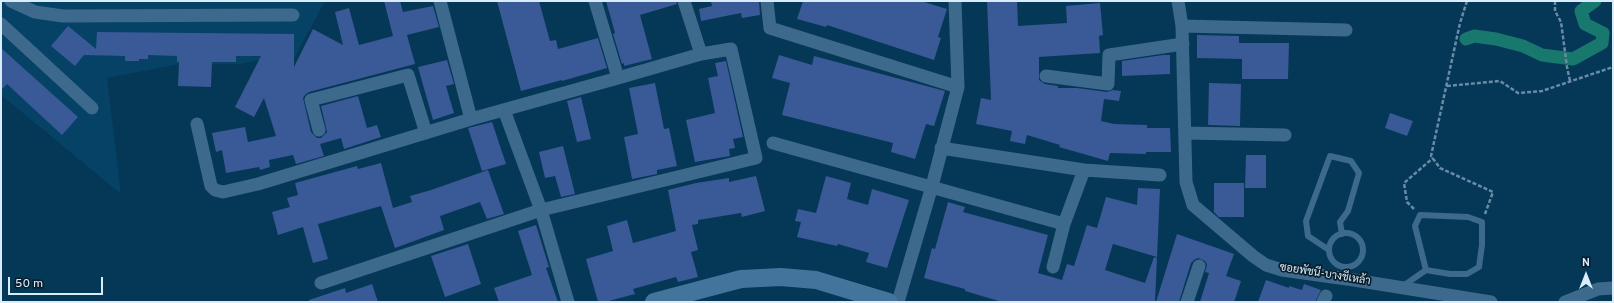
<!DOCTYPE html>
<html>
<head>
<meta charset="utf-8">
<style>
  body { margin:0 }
  #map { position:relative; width:1614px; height:303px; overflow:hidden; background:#053757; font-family:Overpass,sans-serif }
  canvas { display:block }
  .frame { position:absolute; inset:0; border:2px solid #d8ecfc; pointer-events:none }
  .north { position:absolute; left:1566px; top:255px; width:40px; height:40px; -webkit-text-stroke:3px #0a1d2b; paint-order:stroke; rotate:0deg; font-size:11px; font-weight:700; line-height:16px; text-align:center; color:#d8ecfc }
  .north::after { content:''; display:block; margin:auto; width:14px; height:18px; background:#d8ecfc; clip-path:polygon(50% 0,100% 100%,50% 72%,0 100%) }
  .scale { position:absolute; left:8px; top:277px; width:95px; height:18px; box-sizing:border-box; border:2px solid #d8ecfc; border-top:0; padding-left:5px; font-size:12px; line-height:14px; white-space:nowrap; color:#d8ecfc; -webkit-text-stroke:3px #0a1d2b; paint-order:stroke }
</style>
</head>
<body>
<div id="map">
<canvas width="1614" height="303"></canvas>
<div class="frame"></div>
<div class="north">N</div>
<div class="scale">50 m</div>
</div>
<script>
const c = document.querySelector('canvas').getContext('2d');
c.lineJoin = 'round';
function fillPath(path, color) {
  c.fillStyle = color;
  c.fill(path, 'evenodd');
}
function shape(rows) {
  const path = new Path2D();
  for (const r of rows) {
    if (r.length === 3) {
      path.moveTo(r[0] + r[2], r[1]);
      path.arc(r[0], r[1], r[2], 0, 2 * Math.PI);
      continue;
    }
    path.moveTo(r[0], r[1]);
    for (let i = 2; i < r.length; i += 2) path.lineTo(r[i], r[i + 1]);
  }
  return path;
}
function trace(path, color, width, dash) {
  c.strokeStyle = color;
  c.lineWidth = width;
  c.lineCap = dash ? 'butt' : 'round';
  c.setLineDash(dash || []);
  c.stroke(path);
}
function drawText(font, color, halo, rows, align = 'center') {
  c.font = font + ' Overpass,Sarabun,sans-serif';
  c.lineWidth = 3.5;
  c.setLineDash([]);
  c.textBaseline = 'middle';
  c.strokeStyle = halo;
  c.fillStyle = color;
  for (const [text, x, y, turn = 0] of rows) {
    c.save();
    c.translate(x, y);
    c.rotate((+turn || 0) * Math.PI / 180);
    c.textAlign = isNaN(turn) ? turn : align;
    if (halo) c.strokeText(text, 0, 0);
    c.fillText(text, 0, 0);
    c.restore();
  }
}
fillPath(shape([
  [1,1,325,1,295,57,265,59,240,64,180,64,107,78,121,194,1,95]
]), '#054266');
trace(shape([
  [1466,39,1474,36,1496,39,1523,46,1542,55,1573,59,1602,43,1603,33,1585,24,1581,11,1595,1]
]), '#18786d', 13);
fillPath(shape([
  [384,1,400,1,403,12,433,6,439,27,407,35,415,64,309,92,305,95,303,98,311,132,317,138,321,138,327,132,321,106,358,96,367,128,377,125,381,137,344,149,341,138,320,144,324,156,296,164,293,155,269,160,270,167,260,170,259,167,226,173,222,150,216,152,212,133,245,127,248,142,276,136,264,98,254,117,235,107,261,56,236,56,236,62,212,62,211,87,178,86,179,62,177,62,177,56,148,55,148,59,139,59,139,61,125,61,125,56,84,55,75,66,51,46,68,26,96,49,97,32,294,34,294,67,313,29,343,45,335,12,349,8,359,45,393,36],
  [497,1,539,1,550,41,556,40,558,49,598,38,607,68,562,81,562,80,521,91],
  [606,1,676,1,677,4,640,15,652,59,624,66,624,63,622,64,613,34,615,33],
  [711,1,759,1,760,15,742,18,741,13,701,21,699,9,712,6],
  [803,1,921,1,947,9,938,37,941,38,934,60,827,25,826,27,797,19],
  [987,1,1017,1,1018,26,1067,23,1066,6,1100,3,1103,35,1099,36,1100,53,1039,57,1039,80,1045,84,1058,86,1058,88,1077,88,1107,92,1113,90,1121,91,1119,101,1104,99,1101,121,1114,124,1147,125,1147,128,1170,128,1171,152,1146,152,1146,154,1110,153,1108,161,1059,147,1060,145,1027,135,1025,144,1010,141,1012,131,976,124,981,98,991,100],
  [1197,35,1239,36,1239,43,1289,43,1288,79,1242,79,1242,59,1197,58],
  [1,48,78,117,62,135,7,84,1,90],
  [779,55,812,65,814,56,945,91,934,126,926,124,915,159,891,152,893,143,782,115,790,83,772,78],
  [1163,55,1170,55,1170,74,1122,76,1122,61],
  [447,60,454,84,446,86,454,113,433,120,418,67],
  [726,61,743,137,733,139,735,148,729,149,730,156,695,162,686,120,715,113,708,78,718,76,715,63],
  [655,83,664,129,669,128,677,166,657,170,657,174,632,179,624,137,638,134,629,88],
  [1209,83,1241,84,1240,126,1208,125],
  [581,97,591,139,577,142,567,101],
  [1390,113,1413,121,1407,136,1385,128],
  [492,122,506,164,482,171,468,128],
  [563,146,575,194,561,197,555,176,545,178,539,152],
  [1246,155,1266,155,1266,188,1245,188],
  [381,163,393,208,412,202,410,196,431,190,488,170,504,214,487,219,480,202,440,216,444,230,395,248,381,206,318,224,328,259,313,263,303,227,278,235,272,212,290,207,287,198,298,195,295,183,357,166,358,169],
  [756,176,765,211,742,217,741,213,698,220,698,224,692,225,698,250,691,252,698,277,678,282,676,277,633,289,635,294,605,302,598,302,586,259,613,251,607,226,627,220,633,243,676,231,668,190,696,183,729,178,729,182],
  [826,176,851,183,847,199,868,205,872,189,909,200,887,268,866,262,869,253,838,244,837,246,797,237,801,222,795,221,798,209,816,213],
  [1214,183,1244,183,1244,217,1219,217,1214,212],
  [1138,188,1160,189,1157,257,1113,244,1105,270,1145,283,1154,257,1157,258,1155,302,1002,302,965,291,965,289,924,278,932,248,935,249,948,202,965,207,963,212,1048,235,1038,273,1062,280,1067,264,1074,266,1087,225,1097,228,1106,197,1137,205],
  [536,225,549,267,546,268,558,302,499,302,494,288,532,275,518,231],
  [1177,234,1234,254,1226,276,1241,281,1234,302,1200,302,1209,273,1205,272,1207,265,1205,261,1198,258,1194,260,1191,263,1179,302,1156,302],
  [468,244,481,284,445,297,431,256],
  [1266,280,1289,288,1289,286,1302,290,1304,284,1321,290,1315,302,1258,302],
  [372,284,378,302,309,302,309,300,345,288,346,293]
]), '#3a5997');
trace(shape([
  [1467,1,1460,23,1431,156,1440,168,1493,192,1485,214],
  [1555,1,1555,11,1561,22,1567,67,1570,81],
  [1447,86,1500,81,1518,93,1542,91,1613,67],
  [1414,209,1407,202,1404,183,1433,158]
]), '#688ca5', 2.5, [4, 2]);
trace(shape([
  [1346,250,17],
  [1329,250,1308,236,1306,221,1330,156,1351,161,1359,173,1348,211,1340,222,1342,234],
  [1403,286,1426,270,1450,274,1467,274,1479,267,1482,245,1482,222,1468,217,1420,215,1415,226,1426,270]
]), '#3c698c', 6);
trace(shape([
  [11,1,35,12,63,16,293,15],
  [440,1,471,119],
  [595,1,618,78],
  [684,1,701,54],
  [767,1,770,28,958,87],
  [1178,1,1182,26,1186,182,1193,205,1253,256,1266,265,1282,270,1354,280,1491,302],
  [1,24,92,108],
  [1182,26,1346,30],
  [1046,76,1108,84,1109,55,1183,44],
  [504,110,541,210,568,302],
  [197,124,211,186,215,190,223,192,258,184,471,119,618,78,701,54,731,49,756,158,541,210,321,283],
  [319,130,311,100,408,75,426,133],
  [1186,133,1285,135],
  [773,143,1064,224],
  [941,148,1084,170,1160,175],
  [1053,267,1064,224,1084,170],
  [898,302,932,186,958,87,955,1],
  [1187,302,1199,266],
  [1323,302,1326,296],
  [1565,302,1598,289,1613,288]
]), '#3c698c', 13);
trace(shape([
  [654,302,741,279,781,277,816,280,889,302]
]), '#43749b', 18);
drawText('11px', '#d8ecfc', '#0a1d2b', [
  ["ซอยพัชนี-บางชีเหล้า",1325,275,9]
]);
</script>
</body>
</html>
